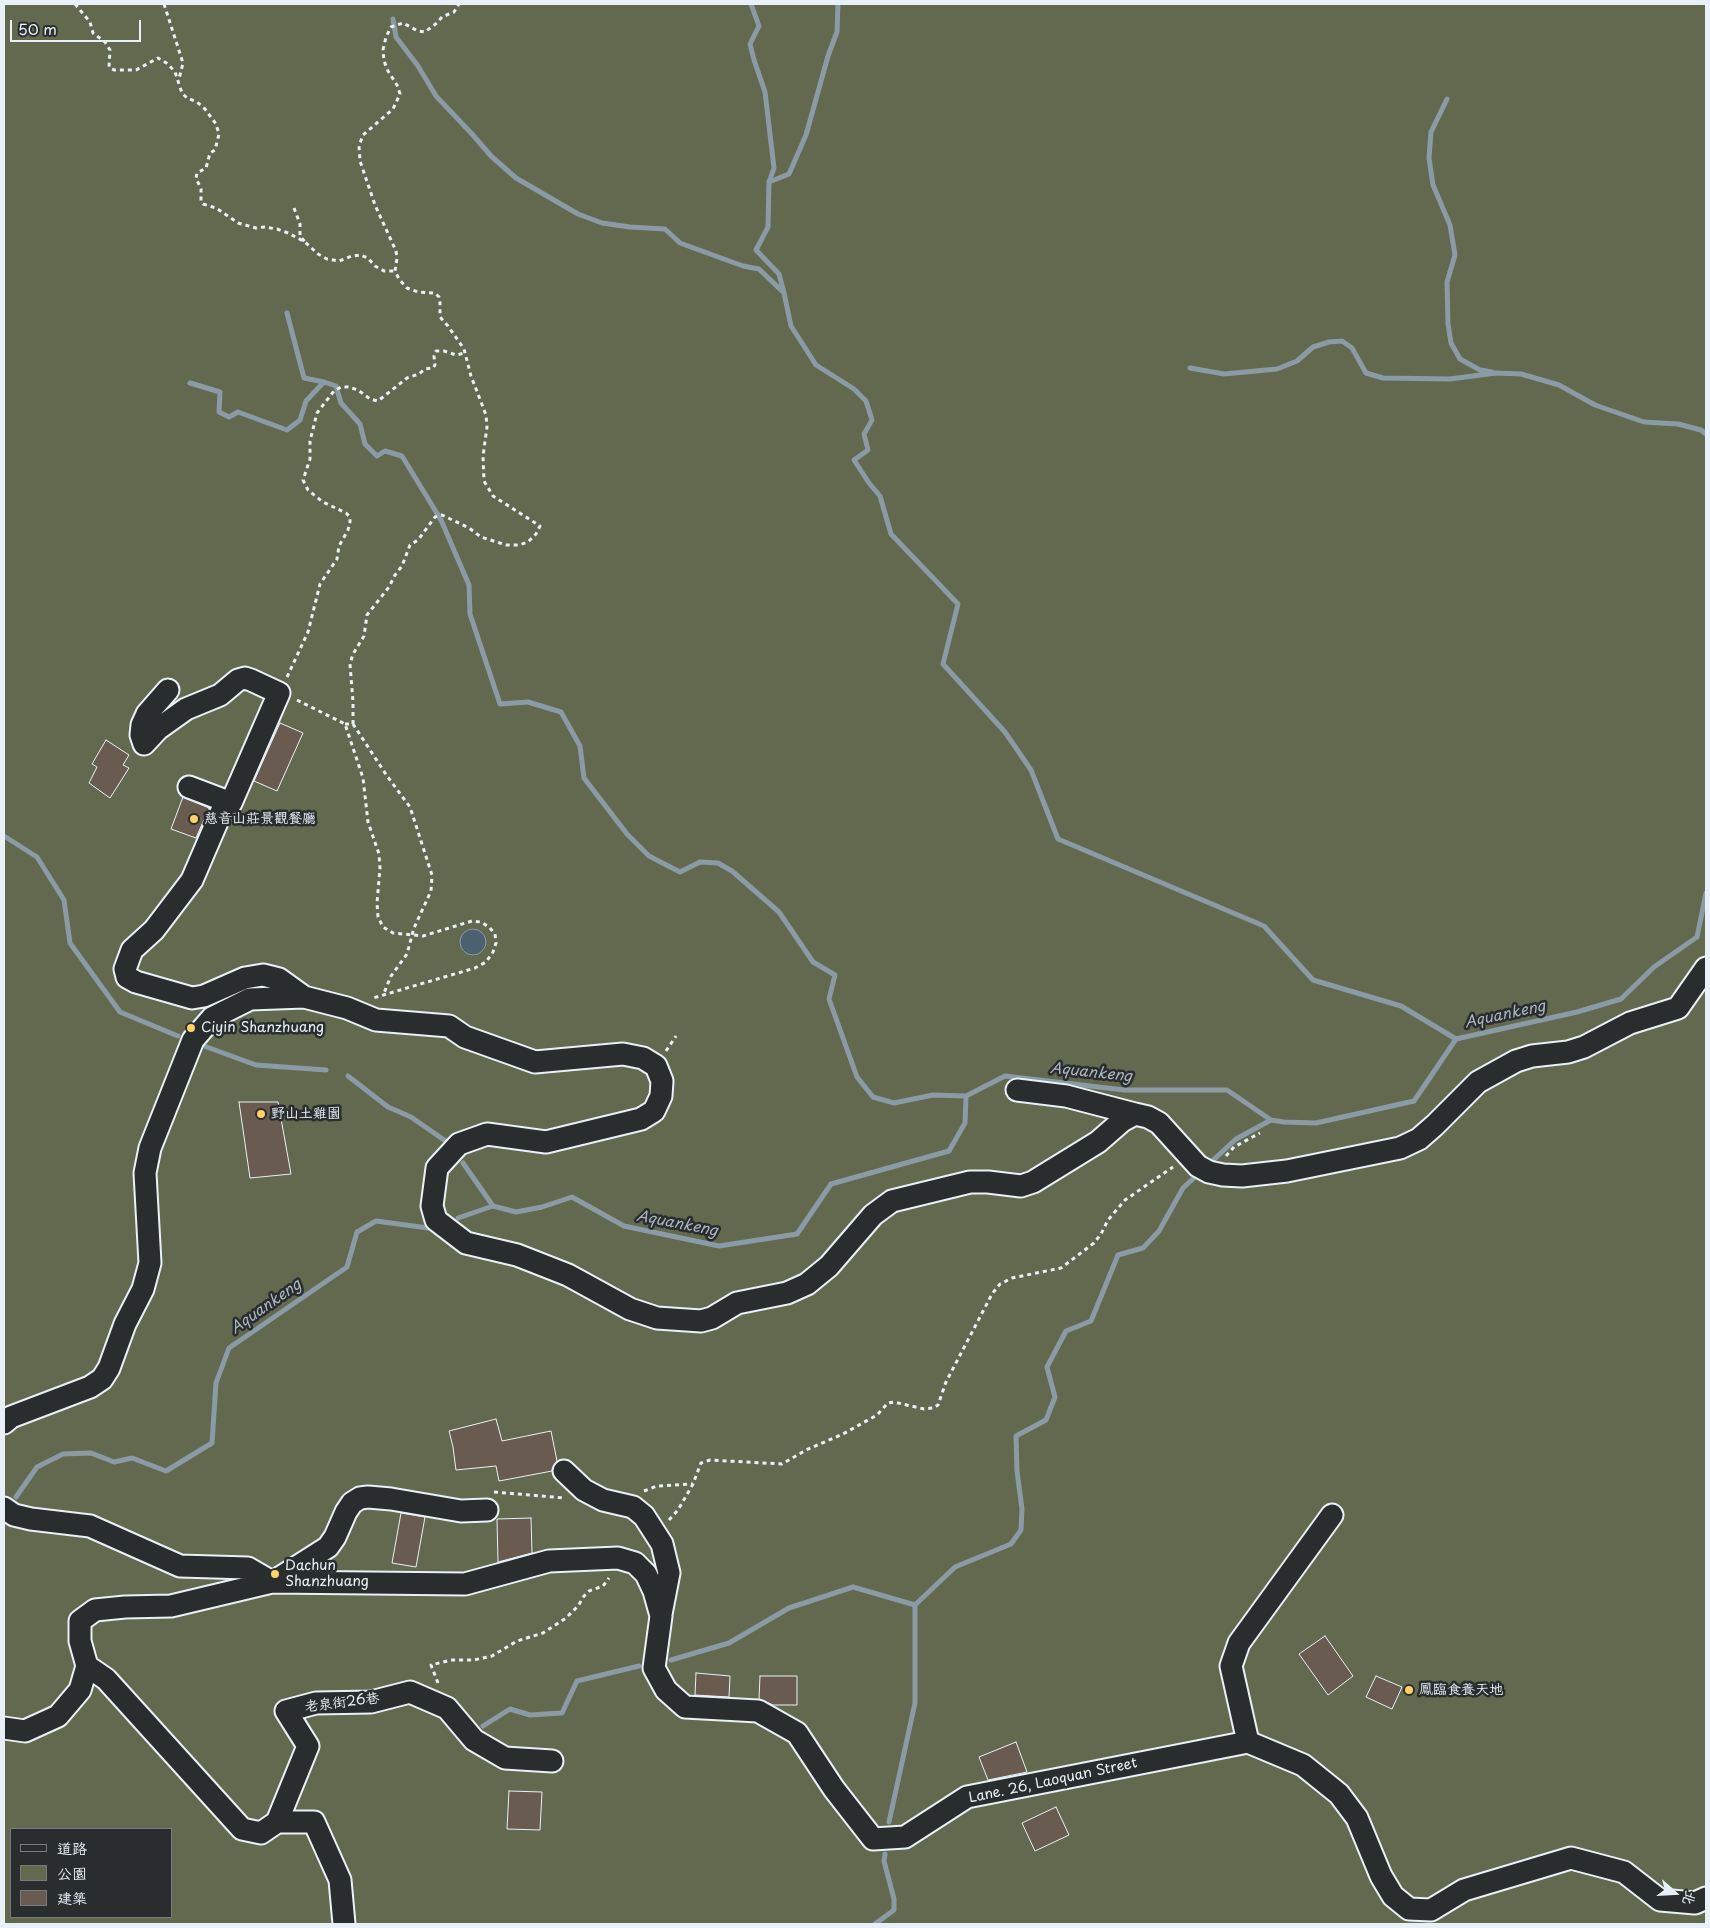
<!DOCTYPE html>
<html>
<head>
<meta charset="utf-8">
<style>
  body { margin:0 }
  #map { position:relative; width:1710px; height:1928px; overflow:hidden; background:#2a2d2e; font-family:"Playpen Sans","LXGW WenKai TC",sans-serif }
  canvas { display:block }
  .frame { position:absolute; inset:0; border:5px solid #e8f1f8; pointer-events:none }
  .legend { position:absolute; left:10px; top:1828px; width:162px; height:90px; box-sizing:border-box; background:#2a2d2e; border:1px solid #767b7f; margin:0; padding:6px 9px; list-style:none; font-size:15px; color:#e8f1f8 }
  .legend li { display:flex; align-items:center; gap:10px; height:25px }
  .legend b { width:25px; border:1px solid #767b7f }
  .north { position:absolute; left:1650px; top:1868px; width:50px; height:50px; -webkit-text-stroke:4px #2a2d2e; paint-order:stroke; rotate:109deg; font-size:14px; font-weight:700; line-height:20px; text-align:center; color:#e8f1f8 }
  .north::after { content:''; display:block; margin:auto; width:18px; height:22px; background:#e8f1f8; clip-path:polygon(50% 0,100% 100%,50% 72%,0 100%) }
  .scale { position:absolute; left:10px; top:20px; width:131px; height:22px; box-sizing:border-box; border:2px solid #e8f1f8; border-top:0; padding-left:6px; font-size:15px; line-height:18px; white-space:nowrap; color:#e8f1f8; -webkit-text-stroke:4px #2a2d2e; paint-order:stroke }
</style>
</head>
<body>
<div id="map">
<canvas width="1710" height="1928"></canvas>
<div class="frame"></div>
<ul class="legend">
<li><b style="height:6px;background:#2a2d2e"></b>道路</li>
<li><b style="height:14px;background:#62694f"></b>公園</li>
<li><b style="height:14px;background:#695b50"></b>建築</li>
</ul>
<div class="north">北</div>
<div class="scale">50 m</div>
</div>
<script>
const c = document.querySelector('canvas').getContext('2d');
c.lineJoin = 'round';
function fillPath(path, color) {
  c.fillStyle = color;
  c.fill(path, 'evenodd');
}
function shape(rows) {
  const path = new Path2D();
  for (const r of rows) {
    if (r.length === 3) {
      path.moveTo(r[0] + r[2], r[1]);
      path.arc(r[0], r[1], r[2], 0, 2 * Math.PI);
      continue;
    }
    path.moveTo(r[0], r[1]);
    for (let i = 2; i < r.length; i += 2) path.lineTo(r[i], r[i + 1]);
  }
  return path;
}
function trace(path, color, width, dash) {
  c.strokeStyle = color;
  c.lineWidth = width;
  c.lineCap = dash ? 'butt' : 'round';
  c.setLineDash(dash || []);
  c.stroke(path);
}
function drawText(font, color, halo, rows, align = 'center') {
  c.font = font + ' "Playpen Sans","LXGW WenKai TC",sans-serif';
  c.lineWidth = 5;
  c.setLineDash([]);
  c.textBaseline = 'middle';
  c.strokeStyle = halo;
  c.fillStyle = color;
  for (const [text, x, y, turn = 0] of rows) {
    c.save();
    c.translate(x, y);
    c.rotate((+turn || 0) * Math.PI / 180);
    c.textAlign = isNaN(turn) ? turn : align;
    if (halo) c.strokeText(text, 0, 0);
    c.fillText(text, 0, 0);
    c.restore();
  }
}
fillPath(shape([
  [4,4,1706,4,1706,1924,4,1924],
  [11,1829,171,1829,171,1917,11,1917]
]), '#62694f');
const water = shape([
  [473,942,13]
]);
fillPath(water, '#4c6170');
trace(water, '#8a9ba6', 1);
trace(shape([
  [751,4,759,26,750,44,754,60,765,92,774,168,769,182,768,227,756,250,779,274,784,293],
  [393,19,396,37,418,66,436,96,472,134,491,156,516,178,578,214,602,223,630,227,665,229,680,243,743,266,759,269,784,293,791,326,816,365,854,389,866,401,872,420,864,434,868,450,854,460,869,483,880,496,891,534,958,604,943,664,1005,732,1031,770,1058,839,1264,926,1313,980,1401,1006,1456,1039],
  [1447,99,1431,132,1429,158,1433,185,1450,225,1455,255,1447,282,1448,324,1451,343,1460,359,1480,370,1492,372],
  [769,182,789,174,806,135,828,56,837,32,838,4],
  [287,313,304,378,324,382],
  [1190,368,1224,374,1277,369,1297,361,1313,347,1329,342,1342,341,1352,348,1366,373,1383,378,1450,379,1496,373,1521,374,1559,385,1595,405,1644,422,1678,424,1701,430,1706,434],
  [190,383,220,392,219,412,229,417,238,412,287,430,300,420,306,401,324,382,336,386,341,403,360,424,365,444,377,456,385,451,402,456,441,520,469,585,470,614,500,704,528,702,561,712,580,746,584,778,627,834,649,856,680,872,700,862,718,863,732,871,779,912,813,962,835,975,829,999,857,1077,873,1097,894,1103,933,1095,966,1096],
  [4,836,37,857,64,900,70,943,120,1012,178,1036],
  [204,1046,256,1065,326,1070],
  [348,1076,388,1107,411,1117,447,1142],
  [463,1163,493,1206],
  [1210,1163,1236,1139,1271,1120],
  [458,1218,493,1206,516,1212,542,1207,572,1197,624,1226,719,1246,797,1234,831,1184,949,1151,965,1123,966,1096,1005,1076,1124,1090,1227,1090,1271,1120,1284,1122,1316,1123,1414,1101,1456,1039,1577,1012,1621,999,1654,967,1697,937,1706,893],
  [16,1497,37,1467,63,1454,91,1453,114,1462,132,1458,166,1471,212,1443,216,1383,229,1348,347,1267,357,1232,376,1221,428,1228],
  [671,1660,729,1643,789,1608,853,1587,915,1605],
  [483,1726,510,1709,530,1715,562,1713,577,1681,639,1666],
  [889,1822,915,1703,915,1605,955,1567,1011,1544,1021,1530,1022,1509,1017,1471,1016,1436,1046,1420,1055,1397,1047,1367,1066,1331,1091,1321,1118,1255,1143,1248,1159,1231,1183,1188,1196,1176],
  [875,1924,894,1910,894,1899,884,1861,885,1854]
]), '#8a9ba6', 5);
const building = shape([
  [280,723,303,733,277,791,254,781,280,723],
  [106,740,129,755,123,765,129,768,110,798,89,783,97,767,92,764,106,740],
  [183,797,209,808,196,838,171,829,183,797],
  [239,1102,278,1102,291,1174,250,1178,239,1102],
  [496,1419,502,1441,551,1431,557,1461,552,1471,499,1481,496,1466,456,1470,453,1447,449,1431,496,1419],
  [401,1513,425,1517,416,1567,392,1563,401,1513],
  [531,1518,532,1553,498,1562,497,1519,531,1518],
  [1325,1636,1353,1676,1328,1695,1299,1654,1325,1636],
  [696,1673,730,1676,729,1697,695,1695,696,1673],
  [760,1676,797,1676,797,1705,773,1705,759,1699,760,1676],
  [1376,1676,1402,1687,1392,1709,1366,1697,1376,1676],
  [1016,1742,1027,1772,988,1780,979,1757,1016,1742],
  [509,1791,542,1792,540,1830,507,1829,509,1791],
  [1056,1807,1069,1835,1035,1851,1022,1823,1056,1807]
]);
fillPath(building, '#695b50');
trace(building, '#e8f1f8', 1);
const minor = shape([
  [168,690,147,714,142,725,141,735,144,744,158,729,186,709,220,695,238,680,245,678,251,680,279,693,231,803,226,801,192,880,154,930,132,950,125,969,127,977,136,982,192,998,204,996,245,978,263,975,279,979,304,997],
  [189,787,226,801],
  [1017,1090,1066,1096,1135,1114],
  [4,1423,11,1417,90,1387,102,1379,109,1368,125,1324,143,1289,150,1263,145,1173,150,1148,193,1040,212,1018,250,999,304,997,347,1008,376,1020,449,1026,465,1037,535,1062,623,1054,643,1058,656,1066,662,1081,661,1096,654,1111,641,1119,546,1142,487,1134,459,1144,437,1168,432,1206,436,1220,466,1243,517,1255,568,1275,630,1309,657,1318,701,1321,712,1318,737,1303,787,1293,807,1284,829,1266,873,1215,892,1201,970,1182,988,1182,1021,1186,1033,1182,1098,1142,1122,1121,1135,1114,1148,1117,1159,1123,1198,1166,1209,1172,1223,1175,1242,1176,1287,1171,1400,1148,1419,1139,1435,1125,1478,1082,1516,1061,1532,1056,1568,1052,1584,1047,1630,1023,1678,1008,1706,968],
  [564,1471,584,1490,603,1500,633,1507,644,1516,662,1544,669,1573,661,1614],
  [4,1508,14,1515,31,1519,90,1526,180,1566,248,1568,272,1582],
  [273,1582,328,1547,335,1537,346,1512,352,1503,360,1498,368,1497,391,1499,461,1511,487,1510],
  [87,1666,106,1679,242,1829,261,1833,277,1822,308,1746,286,1711,316,1703,371,1702,410,1692,447,1708,474,1740,505,1758,552,1761],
  [4,1728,25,1731,58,1716,80,1690,87,1666,80,1641,80,1621,95,1610,125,1607,171,1606,272,1582,465,1584,549,1561,618,1558,635,1563,646,1574,654,1591,661,1616,654,1668,666,1690,685,1707,758,1711,797,1733,834,1789,873,1839,905,1837,967,1797,1248,1742,1303,1765,1339,1794,1357,1818,1381,1876,1393,1896,1409,1909,1431,1910,1464,1890,1571,1858,1624,1872,1660,1900,1695,1903,1706,1898],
  [1248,1742,1231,1666,1239,1643,1332,1515],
  [277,1822,314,1822,340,1880,344,1924]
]);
trace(minor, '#e8f1f8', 25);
trace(shape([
  [75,4,90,22,93,33,105,42,110,50,109,67,114,70,136,70,158,58,168,64,175,72,182,93,187,98,197,102,205,109,216,124,219,134,215,150,210,153,206,168,197,173,196,178,201,189,201,201,203,204,216,208,238,223,256,228,264,227,277,229,288,233,305,242,318,254,327,259,339,261,352,256,360,255,368,258,375,266,384,271,395,271],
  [164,4,183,63,179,79],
  [294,208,300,224,300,236,305,242],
  [287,677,308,632,320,584,337,559,339,546,348,530,350,522,350,517,346,513,323,502,308,490,303,480,310,459,310,441,317,413,334,391,341,387,348,387,358,390,370,399,378,401,407,378,419,374,425,369,433,368,435,365,434,356,436,351,444,351,456,355,465,353],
  [297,700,345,724,363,778,368,822,379,854,380,868,377,903,378,917,383,927,393,933,423,936,472,921,481,922,489,927,495,934,496,943,493,952,486,962,475,968,373,998],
  [345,724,353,724,387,776,410,807,432,875,431,891,414,928,407,954,391,976,384,993],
  [353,724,353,702,350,664,353,654,364,636,367,615,389,587,395,575,402,566,410,545,418,540,435,517,442,515,469,528,481,537,506,545,519,545,528,542,536,534,540,526,493,496,484,481,483,456,487,427,486,415,471,376,464,349,448,326,440,317,440,303,439,297,435,293,418,292,407,288,399,279,395,271,397,258,396,251,375,205,360,161,359,146,363,135,393,109,400,94,397,85,388,71,384,61,383,50,386,37,391,27,403,23,418,31,425,32,437,23,442,17,454,12,459,4],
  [666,1051,676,1036],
  [1226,1156,1234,1147,1260,1133],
  [644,1491,657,1486,693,1484],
  [494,1492,565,1498],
  [669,1520,678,1510,693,1484,701,1463,710,1460,782,1464,806,1450,843,1434,877,1415,888,1403,894,1402,924,1409,933,1408,938,1405,946,1382,992,1294,1000,1284,1012,1278,1061,1268,1094,1243,1101,1234,1108,1220,1125,1200,1173,1167],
  [438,1683,431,1665,451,1660,474,1660,492,1656,517,1641,543,1633,566,1618,578,1606,584,1596,589,1591,603,1586,609,1578]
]), '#e8f1f8', 3, [4, 4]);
trace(minor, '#2a2d2e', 21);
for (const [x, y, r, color] of [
  [194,819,5,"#ffd166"],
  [191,1028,5,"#ffd166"],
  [261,1114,5,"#ffd166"],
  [275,1574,5,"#ffd166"],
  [1409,1690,5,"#ffd166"]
]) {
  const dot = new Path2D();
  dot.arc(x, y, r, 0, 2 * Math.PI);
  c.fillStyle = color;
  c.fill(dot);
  trace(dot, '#2a2d2e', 2);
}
drawText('14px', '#e8f1f8', '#2a2d2e', [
  ["慈音山莊景觀餐廳",204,819],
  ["Ciyin Shanzhuang",201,1028],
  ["野山土雞園",271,1114],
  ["Dachun",285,1566],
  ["Shanzhuang",285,1582],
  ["鳳臨食養天地",1419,1690]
], 'left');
drawText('14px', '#e8f1f8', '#2a2d2e', [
  ["老泉街26巷",342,1703,-7],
  ["Lane. 26, Laoquan Street",1053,1781,-12]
]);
drawText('italic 15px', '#aab7c2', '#2a2d2e', [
  ["Aquankeng",1505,1015,-12],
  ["Aquankeng",1091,1073,6],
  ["Aquankeng",677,1224,11],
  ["Aquankeng",266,1307,-35]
]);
</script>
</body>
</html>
